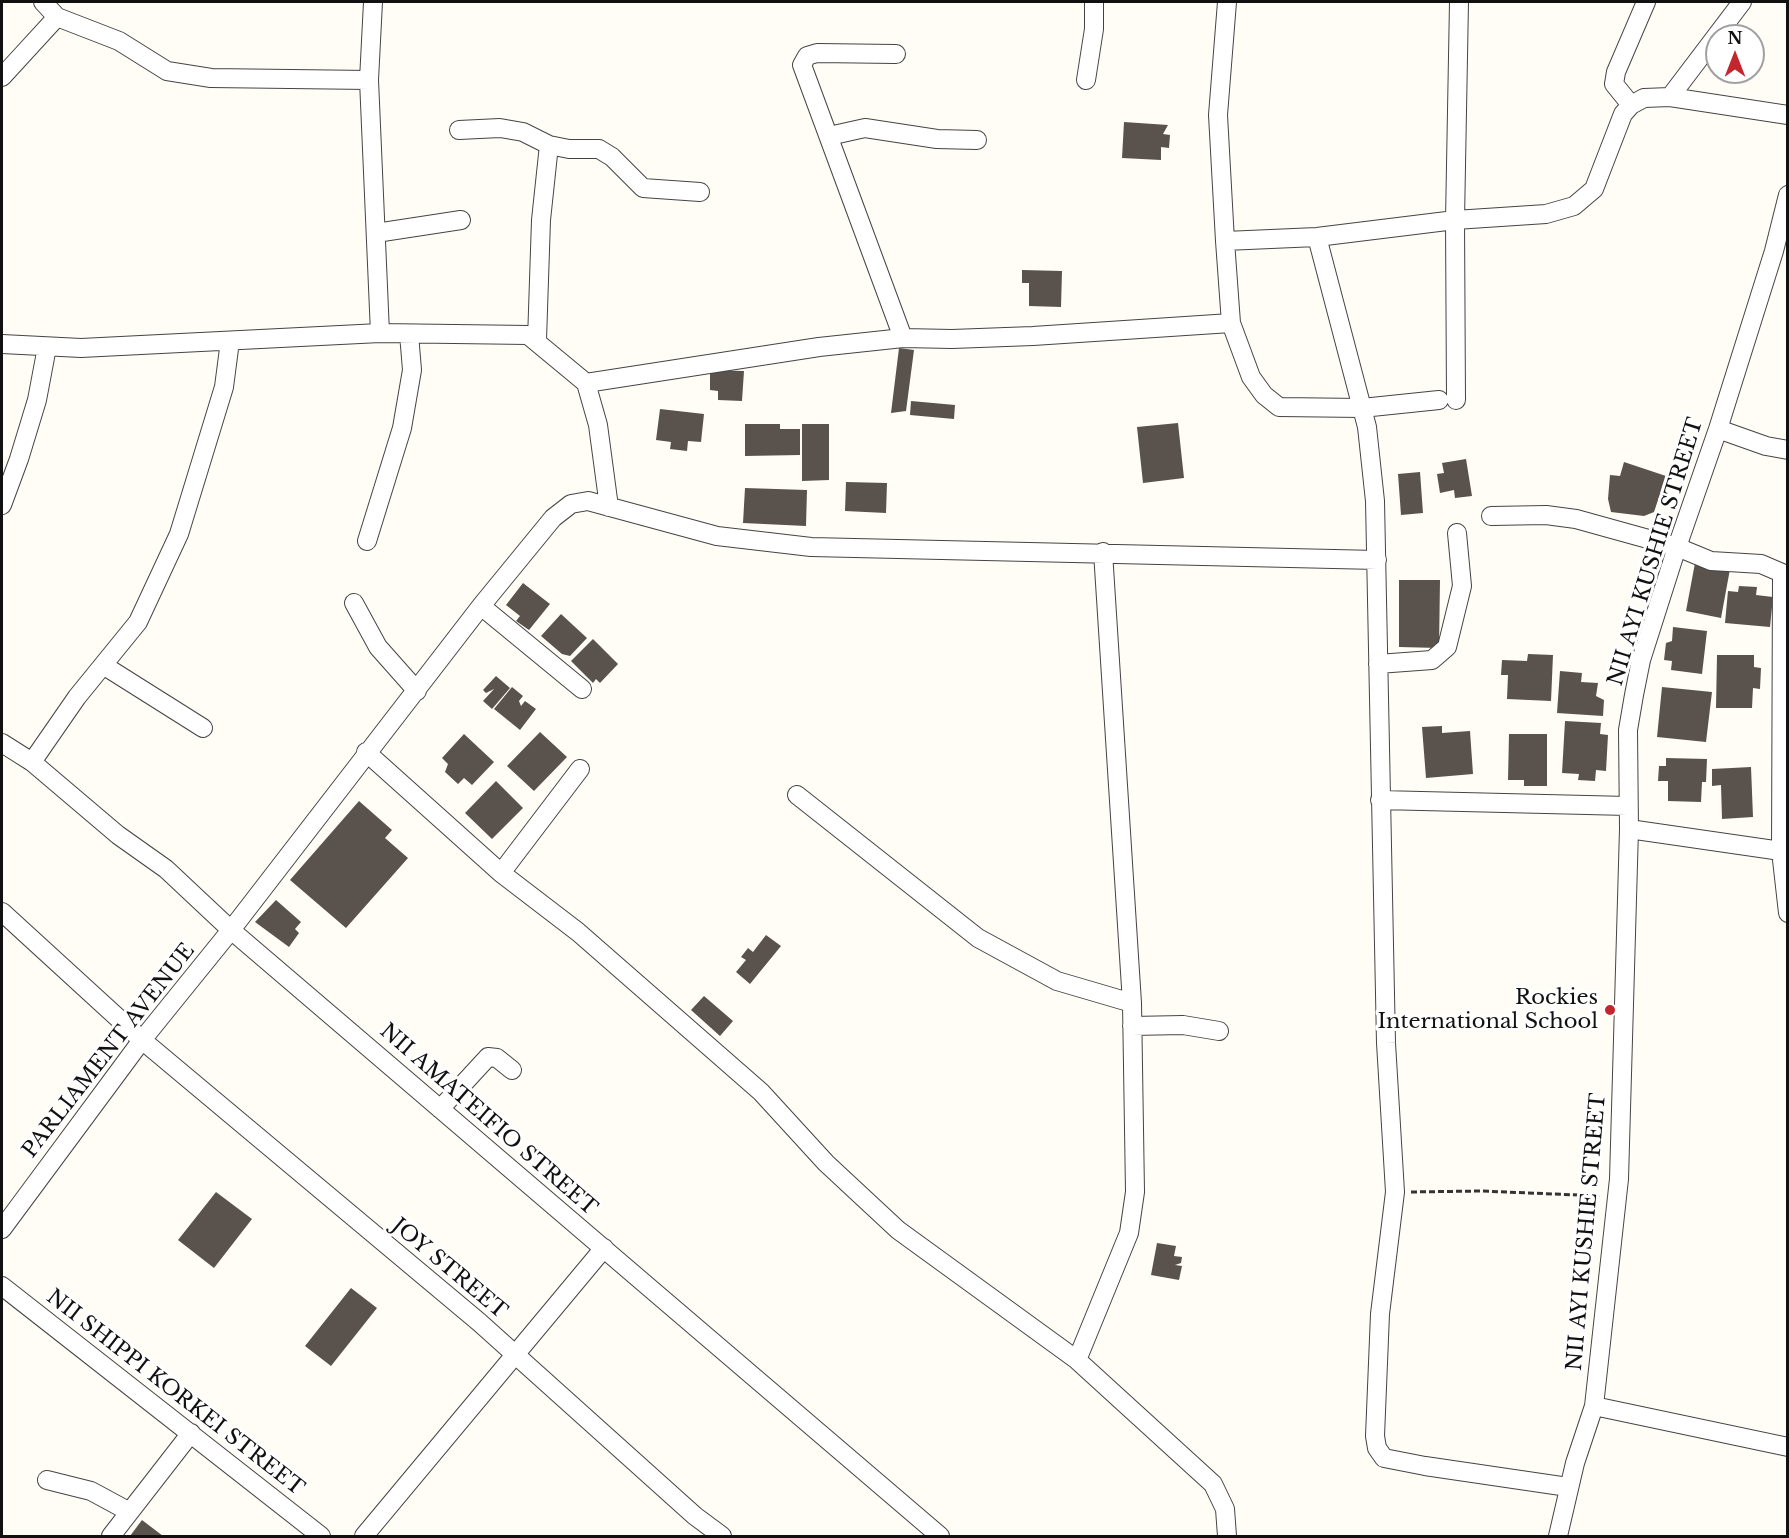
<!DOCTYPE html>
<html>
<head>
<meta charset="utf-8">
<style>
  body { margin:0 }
  #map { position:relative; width:1789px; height:1538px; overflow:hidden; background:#fffdf5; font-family:"Libre Baskerville",serif }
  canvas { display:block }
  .frame { position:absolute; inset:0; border:3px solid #111; pointer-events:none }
  .north { position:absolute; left:1705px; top:24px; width:60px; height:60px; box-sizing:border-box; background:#fff; border:2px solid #a0a0a0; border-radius:50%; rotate:0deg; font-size:16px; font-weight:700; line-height:24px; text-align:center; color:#111 }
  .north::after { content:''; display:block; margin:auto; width:21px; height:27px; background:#c4262e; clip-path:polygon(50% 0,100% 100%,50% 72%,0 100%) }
</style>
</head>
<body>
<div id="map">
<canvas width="1789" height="1538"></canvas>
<div class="frame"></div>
<div class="north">N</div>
</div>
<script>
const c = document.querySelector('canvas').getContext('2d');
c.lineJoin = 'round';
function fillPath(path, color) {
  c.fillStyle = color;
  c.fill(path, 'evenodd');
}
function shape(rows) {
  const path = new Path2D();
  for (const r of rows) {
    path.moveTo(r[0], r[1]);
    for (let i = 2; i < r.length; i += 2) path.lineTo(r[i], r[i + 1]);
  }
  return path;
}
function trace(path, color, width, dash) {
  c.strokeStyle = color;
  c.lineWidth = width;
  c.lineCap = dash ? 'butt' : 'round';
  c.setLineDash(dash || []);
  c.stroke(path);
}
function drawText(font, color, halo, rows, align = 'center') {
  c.font = font + ' "Libre Baskerville",serif';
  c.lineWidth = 6;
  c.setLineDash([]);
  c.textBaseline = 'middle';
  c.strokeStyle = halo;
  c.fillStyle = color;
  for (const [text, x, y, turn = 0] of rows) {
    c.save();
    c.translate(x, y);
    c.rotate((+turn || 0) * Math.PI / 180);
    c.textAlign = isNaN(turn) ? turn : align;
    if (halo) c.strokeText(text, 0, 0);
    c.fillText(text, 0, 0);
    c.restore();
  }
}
fillPath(shape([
  [1124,122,1168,125,1163,134,1170,135,1169,148,1161,147,1161,160,1122,158],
  [1022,270,1062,271,1061,307,1029,306,1029,283,1022,283],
  [899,348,914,350,906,411,891,413],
  [710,370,744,371,742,401,718,400,718,391,710,390],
  [911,401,955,405,954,419,910,415],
  [660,409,704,414,701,442,688,441,687,451,670,449,671,442,656,440],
  [1178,423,1184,478,1143,483,1137,427],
  [745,424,780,424,780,429,800,429,800,455,745,456],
  [802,424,829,424,829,480,802,481],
  [1466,459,1472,496,1455,498,1454,490,1440,493,1437,474,1444,473,1442,463],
  [1624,462,1666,476,1654,512,1644,516,1611,512,1608,499,1610,475,1620,476],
  [1420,472,1423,513,1401,515,1398,474],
  [846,482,887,483,886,513,845,511],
  [745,488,807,490,806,526,743,523],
  [1695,563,1730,569,1721,618,1686,611],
  [1399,580,1440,580,1439,648,1399,647],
  [523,583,550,604,529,630,516,621,520,616,506,605],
  [1739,586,1757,587,1756,595,1773,597,1770,627,1725,623,1728,591,1738,592],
  [561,614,587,638,570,656,562,654,541,636],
  [1673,627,1707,631,1702,674,1671,670,1672,661,1664,660,1666,643,1672,641],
  [593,639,618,664,600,683,596,679,593,683,571,661],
  [1528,654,1553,655,1551,701,1507,699,1508,675,1501,675,1502,660,1527,661],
  [1717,655,1754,655,1754,667,1761,668,1760,689,1753,688,1752,708,1716,708],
  [1560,671,1582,673,1581,682,1598,683,1596,696,1604,700,1603,716,1557,713],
  [496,676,510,688,492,709,483,701,494,689,486,693,483,690],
  [512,687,523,696,519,701,521,706,525,701,536,709,520,730,494,709],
  [1662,687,1712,692,1706,742,1657,737],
  [1565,721,1601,723,1600,734,1608,735,1606,771,1596,770,1595,781,1578,780,1579,774,1562,773],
  [1442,726,1442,733,1470,731,1473,774,1426,778,1422,727],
  [540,732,567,757,534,791,507,766],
  [464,734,494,762,472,785,464,778,458,784,445,772,448,764,442,758],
  [1509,734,1547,734,1547,786,1524,786,1524,780,1508,780],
  [1666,758,1707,759,1706,782,1702,782,1701,802,1668,801,1668,781,1658,781,1659,766,1666,766],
  [1751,767,1753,817,1722,819,1721,785,1712,786,1712,769],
  [496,781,523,808,492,839,465,813],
  [359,801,392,830,385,838,408,858,346,928,290,880],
  [276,900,301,922,295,929,299,933,289,947,255,922],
  [766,935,781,946,750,984,736,972,746,960,741,957,748,948,753,952],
  [704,996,733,1021,720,1036,691,1010],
  [216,1192,252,1219,214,1268,178,1240],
  [1157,1243,1176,1246,1174,1256,1182,1257,1181,1263,1175,1265,1182,1266,1179,1280,1151,1275],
  [351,1288,377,1308,331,1366,305,1346],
  [142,1520,163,1536,130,1536]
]), '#5a524d');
const minor = shape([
  [43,2,57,17,119,41,167,71,211,78,369,80],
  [373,2,369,80,380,333],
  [1227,2,1218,115,1225,241,1231,323,1251,377,1264,395,1279,407,1362,408,1439,400],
  [896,54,817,53,807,56,802,65,903,338],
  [2,77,57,17],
  [1086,80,1094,29,1094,2],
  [1670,97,1742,2],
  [1631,105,1614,84,1616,72,1646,2],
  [459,130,500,128,523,132,549,145,569,149,599,149,612,157,643,188,700,192],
  [829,136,865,128,937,139,977,140],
  [376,233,461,220],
  [1317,237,1367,427,1375,501,1386,1043,1395,1192,1380,1314,1375,1436,1377,1448,1384,1458,1425,1466,1568,1487],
  [1225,241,1317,237,1455,220,1546,214,1574,206,1594,189,1623,114,1631,105,1644,98,1670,97,1788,115],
  [537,340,541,220,549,145],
  [2,344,81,348,380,333,528,335,586,383,598,425,609,507],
  [586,383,819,347,903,338,952,339,1033,336,1231,323],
  [1456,400,1455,220,1459,2],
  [1718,429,1766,446,1788,450],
  [2,505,19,459,37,400,47,347],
  [1491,516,1546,515,1576,519,1677,547,1711,561,1761,564,1782,573,1781,851,1788,913],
  [367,541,402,428,412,370,409,334],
  [354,603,378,647,417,691],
  [481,606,582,689],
  [1378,664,1432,660,1447,647,1462,586,1457,533],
  [103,665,203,728],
  [2,743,32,762,118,835,166,869,231,930,940,1536],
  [366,752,501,873,578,932,761,1092,826,1163,898,1230,1077,1360,1213,1484,1225,1509,1227,1536],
  [32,762,77,697,138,622,179,534,224,387,230,341],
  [797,795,978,938,1057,981,1132,1003],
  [1380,800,1628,806],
  [1629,829,1781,851],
  [501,873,580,769],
  [2,912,142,1040,479,1322,695,1516,722,1536],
  [1132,1026,1183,1025,1219,1031],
  [440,1109,488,1057,497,1058,512,1070],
  [2,1229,142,1040,231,930,481,606,553,518,571,504,588,501,717,536,811,547,1377,560],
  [2,1286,321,1536],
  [1077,1360,1129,1233,1135,1192,1132,1003,1103,552],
  [1594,1406,1788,1447],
  [47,1480,91,1491,128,1511],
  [111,1536,191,1433],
  [364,1536,604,1248],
  [1558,1536,1575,1463,1594,1406,1619,1179,1629,829,1628,730,1634,695,1641,660,1677,547,1718,429,1774,251,1788,195]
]);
trace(minor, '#444', 20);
trace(shape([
  [1411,1192,1482,1191,1600,1196]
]), '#333', 3, [6, 3]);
trace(minor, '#fff', 18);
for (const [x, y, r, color] of [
  [1610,1010,6,"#c4262e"]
]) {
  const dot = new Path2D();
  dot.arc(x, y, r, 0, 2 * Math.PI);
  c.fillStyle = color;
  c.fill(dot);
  trace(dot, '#fff', 2);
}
drawText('21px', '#111', '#fff', [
  ["NII AYI KUSHIE STREET",1656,552,-73],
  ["PARLIAMENT AVENUE",109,1051,-52],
  ["NII AMATEIFIO STREET",488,1120,41],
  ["NII AYI KUSHIE STREET",1587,1232,-85],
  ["JOY STREET",449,1269,40],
  ["NII SHIPPI KORKEI STREET",175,1393,38]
]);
drawText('21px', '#111', '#fff', [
  ["Rockies",1598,998],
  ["International School",1598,1022]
], 'right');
</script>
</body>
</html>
